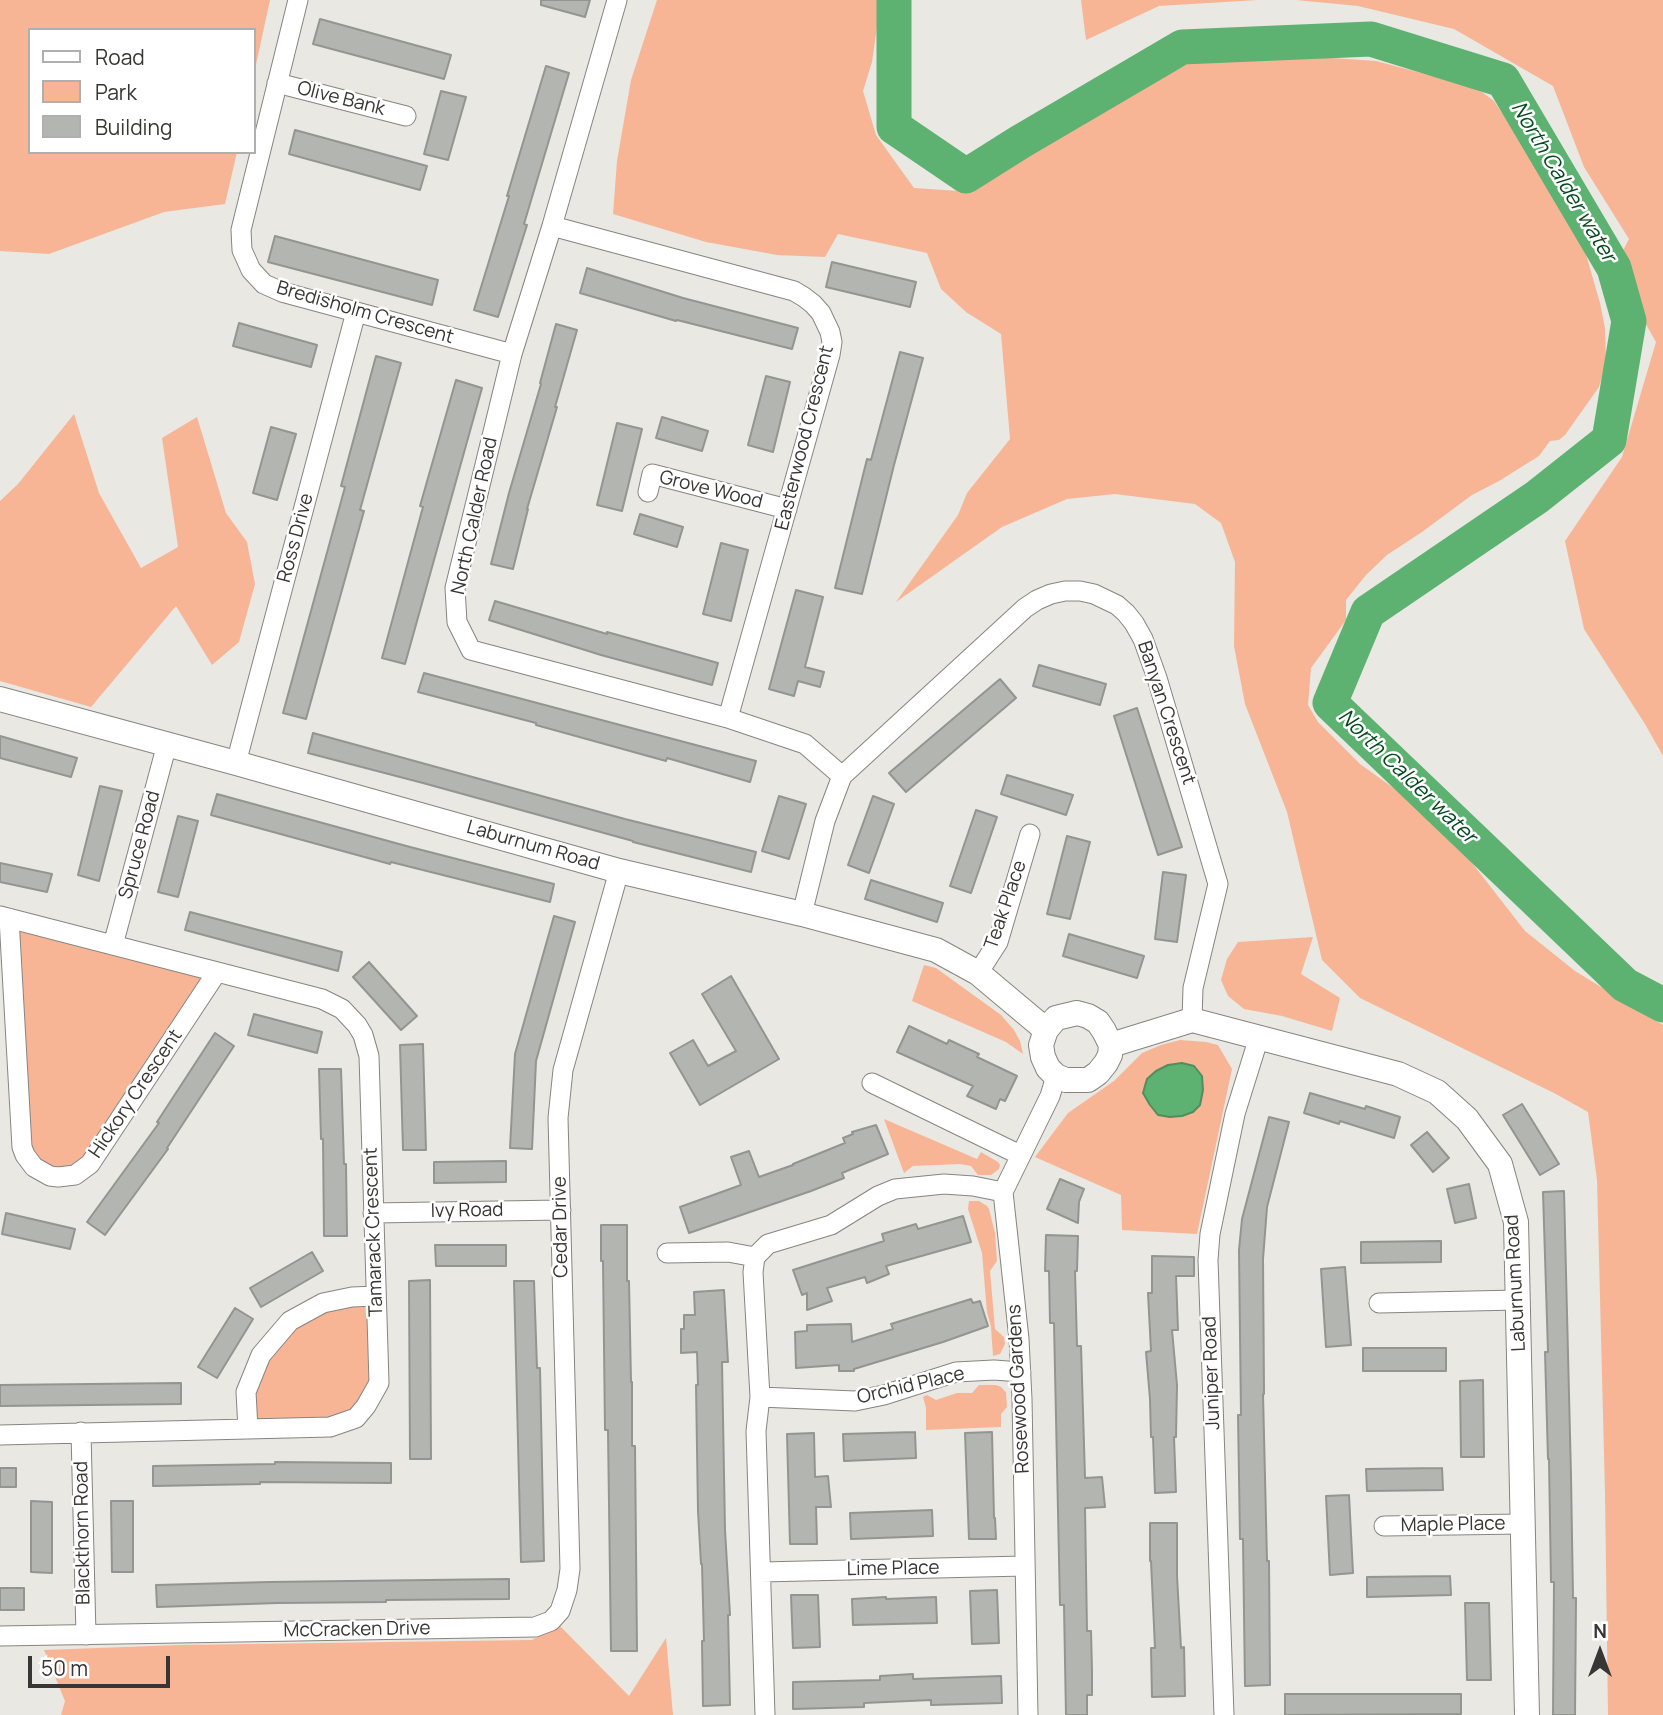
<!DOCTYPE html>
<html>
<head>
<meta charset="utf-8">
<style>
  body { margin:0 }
  #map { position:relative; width:1663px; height:1715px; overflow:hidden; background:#e9e8e2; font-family:Manrope,sans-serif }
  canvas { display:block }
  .legend { position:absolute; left:28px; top:28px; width:228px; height:126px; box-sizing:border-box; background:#fff; border:2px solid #afafae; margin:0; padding:9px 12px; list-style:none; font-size:21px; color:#373634 }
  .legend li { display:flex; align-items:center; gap:14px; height:35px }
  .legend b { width:35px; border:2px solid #afafae }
  .north { position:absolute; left:1565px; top:1617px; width:70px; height:70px; -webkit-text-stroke:5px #fff; paint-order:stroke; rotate:0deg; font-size:19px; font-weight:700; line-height:28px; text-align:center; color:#373634 }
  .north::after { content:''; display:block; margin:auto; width:24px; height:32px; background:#373634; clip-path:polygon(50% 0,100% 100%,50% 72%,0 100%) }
  .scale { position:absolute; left:28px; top:1656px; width:142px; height:32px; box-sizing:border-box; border:4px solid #373634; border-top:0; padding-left:9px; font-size:21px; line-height:24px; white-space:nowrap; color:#373634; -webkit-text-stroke:5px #fff; paint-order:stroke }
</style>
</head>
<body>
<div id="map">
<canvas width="1663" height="1715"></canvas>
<ul class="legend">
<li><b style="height:9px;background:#fff"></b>Road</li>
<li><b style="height:19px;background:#f7b596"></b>Park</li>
<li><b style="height:19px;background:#b3b6b0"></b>Building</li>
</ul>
<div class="north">N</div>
<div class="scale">50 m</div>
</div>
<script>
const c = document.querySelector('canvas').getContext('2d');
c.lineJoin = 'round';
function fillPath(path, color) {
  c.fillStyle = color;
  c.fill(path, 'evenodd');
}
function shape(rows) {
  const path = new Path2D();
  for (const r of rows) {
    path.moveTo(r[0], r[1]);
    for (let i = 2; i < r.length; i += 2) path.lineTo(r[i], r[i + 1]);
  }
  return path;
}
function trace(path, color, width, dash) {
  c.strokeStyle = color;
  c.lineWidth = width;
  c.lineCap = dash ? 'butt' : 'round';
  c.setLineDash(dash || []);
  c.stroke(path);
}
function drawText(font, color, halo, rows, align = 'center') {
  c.font = font + ' Manrope,sans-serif';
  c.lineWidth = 5;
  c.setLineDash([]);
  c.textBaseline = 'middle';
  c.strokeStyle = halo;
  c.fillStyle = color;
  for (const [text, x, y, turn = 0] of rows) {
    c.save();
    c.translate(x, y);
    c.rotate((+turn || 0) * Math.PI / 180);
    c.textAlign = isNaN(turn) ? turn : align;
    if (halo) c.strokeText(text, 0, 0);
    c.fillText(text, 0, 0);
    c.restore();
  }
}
fillPath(shape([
  [0,0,270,0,254,74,254,30,30,30,30,152,237,152,225,204,164,212,49,254,0,251],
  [657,0,879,0,878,20,872,62,863,91,876,135,914,188,959,191,1005,162,1097,109,1193,58,1332,58,1376,61,1463,84,1482,92,1494,101,1538,166,1585,251,1600,303,1605,328,1606,363,1599,387,1565,435,1559,440,1550,441,1539,456,1499,481,1472,495,1422,532,1387,555,1366,575,1346,600,1346,620,1311,668,1308,705,1318,722,1360,764,1434,817,1455,841,1525,931,1575,971,1663,1025,1663,1715,1608,1715,1605,1493,1597,1180,1588,1112,1554,1093,1360,998,1322,960,1287,812,1245,704,1234,646,1235,562,1221,523,1195,504,1115,494,1067,499,1002,527,896,602,958,515,967,493,1010,439,1001,334,966,312,941,289,927,253,838,234,825,257,777,255,706,242,613,214,617,161,631,80],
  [1081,0,1258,0,1159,6,1086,40],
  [1296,0,1663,0,1663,756,1645,724,1584,629,1565,541,1622,457,1656,342,1614,268,1629,239,1584,167,1553,86,1454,29,1358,6],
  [74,414,99,493,141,568,178,547,162,438,197,417,226,513,247,542,255,584,239,642,212,665,176,606,91,707,0,681,0,501,18,484],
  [9,918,217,972,75,1175,29,1162],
  [1313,937,1301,974,1340,998,1332,1031,1282,1016,1244,1009,1228,996,1221,980,1227,959,1238,942],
  [924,965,936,968,1001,1015,1014,1030,1020,1041,1023,1054,1006,1042,912,1001],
  [1180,1040,1206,1042,1218,1045,1232,1069,1197,1234,1122,1230,1121,1195,1035,1157,1068,1113,1114,1081,1142,1053,1161,1045],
  [884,1119,977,1159,981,1152,998,1162,1000,1165,999,1169,991,1175,978,1175,971,1166,960,1164,913,1166,904,1173],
  [969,1201,979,1201,987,1206,989,1209,995,1233,997,1261,990,1271,995,1329,1004,1337,1005,1344,1000,1354,993,1356,991,1327,987,1312,982,1253,968,1209],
  [376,1296,379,1383,356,1418,248,1429,261,1355,290,1321],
  [979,1385,996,1385,1001,1387,1006,1392,1007,1407,1001,1414,1001,1427,926,1430,926,1408,923,1397,927,1395,936,1400,957,1393,972,1393],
  [559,1625,629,1696,666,1638,673,1715,61,1715,65,1701,44,1650,179,1645,532,1640]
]), '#f7b596');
const water = shape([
  [1182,1063,1194,1066,1202,1076,1203,1090,1200,1105,1193,1112,1182,1116,1170,1117,1158,1115,1150,1105,1143,1093,1147,1079,1156,1071,1168,1065,1182,1063]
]);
fillPath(water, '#5db271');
trace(water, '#528d5f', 2);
trace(shape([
  [894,0,894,127,966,176,1020,142,1182,47,1371,39,1503,80,1614,268,1629,321,1609,440,1537,497,1368,612,1330,703,1625,985,1663,1005]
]), '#5db271', 35);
const building = shape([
  [541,0,590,0,585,17,541,5,541,0],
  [320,19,451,55,444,79,313,44,320,19],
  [546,66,569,73,524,224,527,225,498,317,474,310,509,196,507,196,546,66],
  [441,91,466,97,448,160,424,154,441,91],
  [295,130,427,166,420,190,289,154,295,130],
  [275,236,438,280,432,305,268,262,275,236],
  [832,262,916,282,910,307,826,287,832,262],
  [587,268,683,298,798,328,792,349,677,320,676,321,580,293,587,268],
  [239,323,317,345,311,367,233,346,239,323],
  [556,324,577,330,555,407,557,407,527,509,528,509,513,569,491,564,509,493,541,384,540,383,556,324],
  [900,352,923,358,894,465,862,594,835,588,867,459,871,460,900,352],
  [376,356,401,363,360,510,364,511,306,719,283,713,345,487,341,486,376,356],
  [766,376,790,382,773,452,748,445,766,376],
  [456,380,482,388,405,664,382,658,423,507,420,506,456,380],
  [662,417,708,431,702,451,656,438,662,417],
  [617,423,642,429,622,511,597,505,617,423],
  [271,427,296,434,277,500,253,493,271,427],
  [640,514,683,527,677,547,634,534,640,514],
  [721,543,748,550,731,621,703,614,721,543],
  [796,590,823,597,805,667,824,672,820,687,798,681,794,696,769,689,796,590],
  [495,601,607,634,607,632,718,663,712,685,601,655,489,620,495,601],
  [1039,665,1106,684,1100,705,1033,686,1039,665],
  [424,673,756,761,750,782,667,758,666,761,536,725,536,723,418,692,424,673],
  [1000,679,1016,698,906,792,889,773,1000,679],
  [1137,708,1182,847,1158,855,1114,716,1137,708],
  [313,733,625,819,756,852,751,872,633,842,633,841,423,783,308,753,313,733],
  [0,736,77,758,71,777,0,758,0,736],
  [1007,775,1073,795,1066,815,1001,794,1007,775],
  [100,786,122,791,99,881,78,875,100,786],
  [217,794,410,847,554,884,550,902,391,862,390,864,211,815,217,794],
  [779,796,806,804,789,859,762,851,779,796],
  [873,796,894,804,869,873,848,865,873,796],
  [976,810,997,817,971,893,950,886,976,810],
  [178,816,198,821,178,897,158,892,178,816],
  [1067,836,1090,842,1070,919,1047,914,1067,836],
  [0,863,52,874,47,892,0,882,0,863],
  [1163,872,1186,875,1177,942,1155,939,1163,872],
  [871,880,943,903,937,922,865,899,871,880],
  [190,912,342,952,338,971,185,930,190,912],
  [554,916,575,922,536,1061,532,1149,510,1148,515,1054,554,916],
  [1069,934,1144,956,1137,978,1063,956,1069,934],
  [369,962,417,1016,401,1030,353,977,369,962],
  [731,976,779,1059,700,1105,670,1053,693,1040,708,1066,736,1051,702,994,731,976],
  [254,1014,322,1032,317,1053,248,1035,254,1014],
  [909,1026,947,1044,949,1040,979,1054,977,1057,1017,1076,1005,1101,1000,1099,996,1109,967,1096,973,1086,897,1052,909,1026],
  [215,1033,234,1046,167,1148,168,1149,105,1235,87,1222,159,1123,157,1122,215,1033],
  [423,1044,426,1150,403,1150,400,1045,423,1044],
  [319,1069,341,1069,344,1164,346,1164,347,1236,324,1236,323,1139,321,1139,319,1069],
  [1310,1093,1365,1109,1366,1106,1400,1117,1394,1138,1340,1121,1339,1124,1304,1113,1310,1093],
  [1522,1104,1559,1164,1540,1175,1503,1115,1522,1104],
  [1269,1117,1289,1122,1267,1207,1263,1259,1264,1394,1263,1394,1267,1561,1269,1561,1270,1685,1245,1686,1243,1539,1240,1539,1238,1415,1241,1415,1239,1250,1242,1219,1269,1117],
  [876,1125,888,1154,842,1173,844,1178,811,1191,689,1233,680,1207,741,1185,731,1157,749,1151,759,1177,793,1165,793,1164,845,1143,843,1138,853,1134,852,1132,876,1125],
  [1427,1132,1449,1158,1433,1172,1411,1145,1427,1132],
  [506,1161,506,1182,434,1183,434,1162,506,1161],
  [1060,1179,1084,1189,1079,1202,1078,1223,1047,1209,1060,1179],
  [1469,1184,1476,1218,1455,1223,1447,1189,1469,1184],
  [1564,1191,1571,1476,1573,1598,1576,1598,1575,1715,1553,1715,1554,1582,1551,1582,1549,1459,1548,1459,1545,1352,1548,1352,1543,1192,1564,1191],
  [6,1213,75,1229,70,1249,2,1234,6,1213],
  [963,1216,971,1242,886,1266,889,1274,867,1283,865,1277,827,1288,832,1301,807,1310,807,1293,802,1295,793,1270,884,1241,882,1234,916,1224,918,1229,963,1216],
  [601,1225,627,1225,627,1281,629,1281,631,1382,632,1382,632,1446,635,1446,637,1651,611,1651,608,1430,605,1430,603,1261,601,1261,601,1225],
  [1046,1235,1078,1236,1077,1271,1075,1271,1077,1346,1081,1346,1085,1478,1102,1477,1105,1507,1085,1508,1087,1631,1091,1631,1092,1671,1092,1695,1087,1695,1087,1715,1066,1715,1064,1605,1060,1605,1054,1323,1050,1323,1049,1271,1045,1271,1046,1235],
  [1441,1241,1441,1262,1361,1263,1361,1242,1441,1241],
  [435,1245,506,1245,506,1266,436,1266,435,1245],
  [312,1252,323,1271,261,1307,250,1288,312,1252],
  [1152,1256,1194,1257,1194,1276,1176,1276,1178,1330,1172,1330,1177,1385,1176,1437,1174,1437,1176,1492,1155,1493,1153,1437,1151,1437,1150,1399,1146,1352,1151,1351,1148,1293,1152,1293,1152,1256],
  [1345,1267,1351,1345,1326,1347,1321,1269,1345,1267],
  [430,1280,431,1459,410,1459,409,1281,430,1280],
  [514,1281,534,1281,537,1368,540,1368,544,1561,521,1562,514,1281],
  [724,1290,728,1362,722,1362,725,1530,730,1615,728,1615,730,1705,703,1706,702,1641,704,1641,702,1564,701,1564,698,1511,696,1385,698,1385,697,1352,681,1353,681,1329,684,1329,684,1315,695,1315,694,1292,724,1290],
  [971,1299,973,1303,980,1301,988,1326,943,1342,854,1369,854,1371,839,1371,839,1365,796,1368,795,1332,807,1331,807,1325,851,1324,852,1342,893,1329,891,1324,971,1299],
  [235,1308,253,1319,217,1378,198,1367,235,1308],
  [1363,1348,1446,1348,1446,1371,1363,1371,1363,1348],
  [1483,1380,1484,1457,1461,1457,1460,1381,1483,1380],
  [181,1383,181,1404,0,1406,0,1385,181,1383],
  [915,1432,916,1458,844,1461,843,1434,915,1432],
  [992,1432,994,1518,995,1518,996,1539,969,1539,965,1433,992,1432],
  [814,1433,815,1477,828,1476,831,1507,816,1507,817,1544,790,1544,787,1434,814,1433],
  [275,1462,391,1463,391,1483,260,1482,260,1484,153,1486,153,1466,275,1464,275,1462],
  [0,1468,16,1468,16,1487,0,1487,0,1468],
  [1442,1468,1443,1490,1367,1491,1366,1469,1442,1468],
  [1349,1495,1353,1573,1330,1575,1326,1496,1349,1495],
  [31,1501,52,1502,52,1573,31,1572,31,1501],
  [111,1501,133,1501,133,1572,112,1572,111,1501],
  [932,1510,933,1536,851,1539,850,1513,932,1510],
  [1150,1523,1177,1523,1177,1576,1181,1648,1184,1647,1185,1696,1152,1697,1151,1648,1155,1648,1151,1561,1150,1561,1150,1523],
  [1450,1576,1451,1595,1367,1597,1367,1577,1450,1576],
  [509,1579,509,1599,386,1600,386,1602,278,1603,157,1607,156,1585,269,1582,509,1579],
  [0,1588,24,1588,24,1610,0,1610,0,1588],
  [997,1590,999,1643,972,1644,970,1591,997,1590],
  [791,1595,818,1595,820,1647,793,1648,791,1595],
  [886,1597,886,1599,936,1597,937,1623,853,1625,852,1599,886,1597],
  [1465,1603,1489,1603,1491,1680,1467,1680,1465,1603],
  [913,1674,913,1679,1001,1676,1002,1703,931,1705,931,1700,864,1703,864,1707,793,1709,793,1682,880,1680,880,1676,913,1674],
  [1285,1694,1461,1694,1461,1714,1285,1715,1285,1694]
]);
fillPath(building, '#b3b6b0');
trace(building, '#93958f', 2);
const minor = shape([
  [298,0,241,230,242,250,251,270,264,284,282,292,512,354],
  [617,0,552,226,512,354,455,588,457,622,471,650,728,718,805,744,842,776],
  [277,83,406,116],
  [552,226,794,291,804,297,813,304,821,313,830,332,832,342,830,355,728,718],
  [648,492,652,474,787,509],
  [236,763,356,312],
  [802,914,825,821,842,776,1025,608,1037,600,1051,594,1065,591,1080,591,1094,594,1117,605,1126,613,1134,623,1143,639,1157,678,1218,884,1193,988,1192,1020],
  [0,916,322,999,342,1009,357,1025,363,1035,369,1056,379,1383,366,1406,356,1418,330,1427,0,1435],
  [9,918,22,1147,25,1155,34,1167,50,1176,58,1177,75,1175,90,1164,217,972],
  [113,945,167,744],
  [978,973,998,942,1030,834],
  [872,1083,1020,1155],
  [373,1213,561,1210],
  [667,1253,728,1252,755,1257],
  [755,1257,753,1272,760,1397,756,1431,765,1715],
  [755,1257,768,1244,831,1225,878,1196,895,1189,944,1184,973,1186,1003,1192],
  [1379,1303,1518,1300],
  [760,1397,855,1401,884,1395,956,1372,994,1370,1021,1372],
  [248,1429,246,1392,261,1355,290,1321,323,1303,352,1297,376,1296],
  [81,1432,86,1635],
  [1384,1526,1522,1524],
  [761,1572,1025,1566],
  [0,1636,535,1627,551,1621,560,1611,567,1590,570,1569,558,1118,563,1070,619,871],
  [1028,1715,1022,1399,1019,1339,1003,1192,1050,1096,1056,1076],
  [1224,1715,1208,1260,1210,1234,1235,1114,1259,1037]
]);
const tertiary = shape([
  [0,699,236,763,619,871,802,914,936,950,978,973,1046,1030],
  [1077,1013,1088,1016,1098,1022,1104,1031,1111,1045,1110,1055,1106,1063,1098,1073,1088,1080,1066,1080,1056,1076,1048,1068,1043,1057,1041,1045,1046,1030,1056,1018,1077,1013],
  [1111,1045,1192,1020,1398,1074,1437,1092,1467,1119,1500,1164,1516,1222,1527,1715]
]);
trace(minor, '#868580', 21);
trace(tertiary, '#868580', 26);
trace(minor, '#fff', 19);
trace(tertiary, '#fff', 24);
drawText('19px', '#373634', '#fff', [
  ["Olive Bank",341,99,14],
  ["Bredisholm Crescent",365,313,16],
  ["Easterwood Crescent",805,438,-76],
  ["Grove Wood",711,490,14],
  ["North Calder Road",475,516,-78],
  ["Ross Drive",296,538,-75],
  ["Banyan Crescent",1166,713,72],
  ["Spruce Road",140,845,-75],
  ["Laburnum Road",533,846,16],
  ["Teak Place",1006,905,-71],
  ["Hickory Crescent",136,1094,-56],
  ["Ivy Road",467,1211,-1],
  ["Cedar Drive",561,1227,-91],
  ["Tamarack Crescent",374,1232,-92],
  ["Laburnum Road",1516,1283,-93],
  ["Juniper Road",1212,1373,-92],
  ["Orchid Place",911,1386,-13],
  ["Rosewood Gardens",1019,1389,-93],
  ["Maple Place",1453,1525,-1],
  ["Blackthorn Road",83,1533,-91],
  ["Lime Place",893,1569,-1],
  ["McCracken Drive",357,1630,-1]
]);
drawText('italic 21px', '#07491f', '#fff', [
  ["North Calder water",1563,182,59],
  ["North Calder water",1407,777,44]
]);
</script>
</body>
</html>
